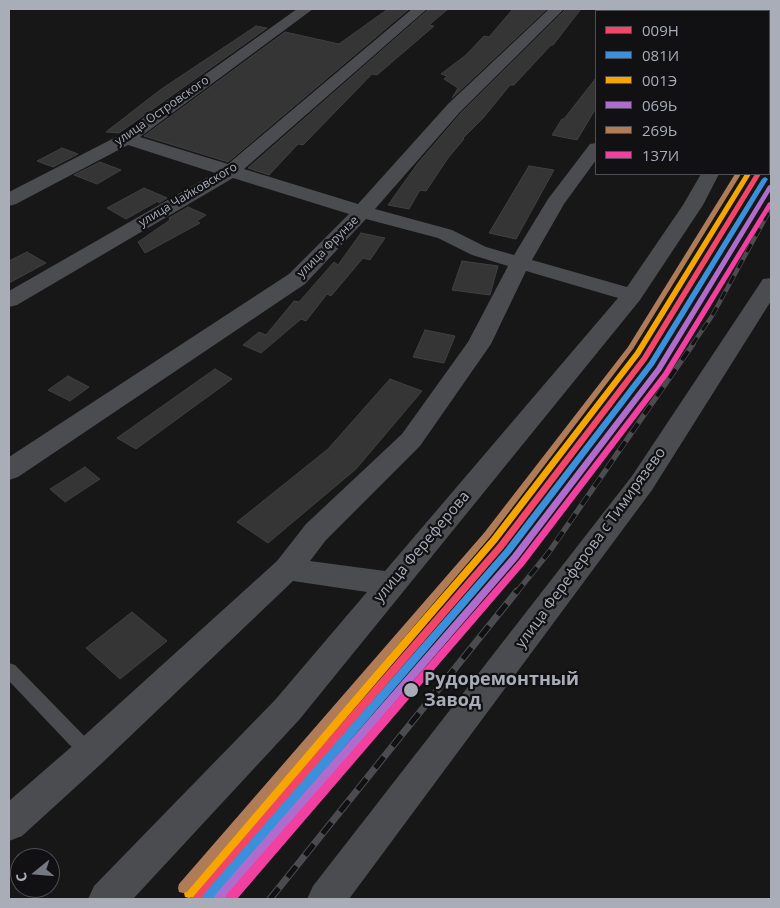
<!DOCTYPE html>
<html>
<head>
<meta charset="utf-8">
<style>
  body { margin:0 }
  #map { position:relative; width:780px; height:908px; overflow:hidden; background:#171717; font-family:"Open Sans",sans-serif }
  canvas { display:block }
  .frame { position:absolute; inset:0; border:10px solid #a8adb8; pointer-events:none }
  .legend { position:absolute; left:595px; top:10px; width:175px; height:165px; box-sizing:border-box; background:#111113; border:1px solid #4d4f55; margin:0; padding:6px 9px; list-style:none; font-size:15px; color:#a8adb8 }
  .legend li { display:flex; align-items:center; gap:10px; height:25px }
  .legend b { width:25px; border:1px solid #4d4f55 }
  .north { position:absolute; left:10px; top:848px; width:50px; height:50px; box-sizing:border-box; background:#111113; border:1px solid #4d4f55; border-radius:50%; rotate:253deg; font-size:14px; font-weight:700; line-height:20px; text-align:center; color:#a8adb8 }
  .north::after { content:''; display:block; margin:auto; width:18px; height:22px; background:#757880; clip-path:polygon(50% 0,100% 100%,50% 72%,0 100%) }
</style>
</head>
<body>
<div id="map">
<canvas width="780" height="908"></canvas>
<div class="frame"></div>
<ul class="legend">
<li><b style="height:6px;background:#f34667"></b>009Н</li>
<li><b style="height:6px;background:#3a90db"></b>081И</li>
<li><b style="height:6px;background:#f7a600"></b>001Э</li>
<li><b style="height:6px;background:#b06ccc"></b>069Ь</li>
<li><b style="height:6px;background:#b07c57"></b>269Ь</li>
<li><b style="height:6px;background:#f240a1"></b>137И</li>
</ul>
<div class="north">С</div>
</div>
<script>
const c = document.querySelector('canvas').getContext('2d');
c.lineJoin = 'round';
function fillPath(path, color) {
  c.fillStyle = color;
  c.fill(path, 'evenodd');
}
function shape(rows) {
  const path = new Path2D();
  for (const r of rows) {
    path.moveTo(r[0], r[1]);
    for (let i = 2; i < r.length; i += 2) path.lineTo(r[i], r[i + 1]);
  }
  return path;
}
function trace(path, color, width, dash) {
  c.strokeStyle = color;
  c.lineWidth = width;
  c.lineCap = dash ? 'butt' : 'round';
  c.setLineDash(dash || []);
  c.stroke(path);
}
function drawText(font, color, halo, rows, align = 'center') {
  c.font = font + ' "Open Sans",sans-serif';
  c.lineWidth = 4.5;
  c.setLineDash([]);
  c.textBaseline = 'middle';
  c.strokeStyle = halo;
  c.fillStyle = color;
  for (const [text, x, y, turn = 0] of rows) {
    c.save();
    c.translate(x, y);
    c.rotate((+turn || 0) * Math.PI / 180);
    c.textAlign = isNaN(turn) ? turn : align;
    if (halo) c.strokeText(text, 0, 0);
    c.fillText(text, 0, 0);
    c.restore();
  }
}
const building = shape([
  [388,9,409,9,228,162,144,136,285,32,339,44,388,9],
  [429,9,448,9,429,25,434,26,377,75,372,74,303,145,298,144,269,175,248,168,429,9],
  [513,9,547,9,452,98,458,88,444,79,447,76,441,74,466,55,484,36,489,37,513,9],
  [566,9,581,9,553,45,551,45,514,85,510,85,484,117,463,138,464,139,448,158,426,191,420,190,409,209,388,205,418,163,461,113,566,9],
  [256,26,267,28,119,133,106,132,160,90,256,26],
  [596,78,596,108,577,140,552,135,562,119,564,119,596,78],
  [62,148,78,154,53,167,37,161,62,148],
  [100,162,121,170,97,184,74,175,100,162],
  [529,166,554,170,516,239,489,233,529,166],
  [144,188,167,198,159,203,158,201,126,219,107,208,144,188],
  [188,207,206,215,197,221,200,223,145,253,138,242,170,220,169,218,188,207],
  [361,233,385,238,370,260,363,258,331,296,327,294,306,321,301,319,261,353,243,345,259,332,266,335,294,301,299,302,334,262,338,265,361,233],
  [27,252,46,263,9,283,9,261,27,252],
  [462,261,498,266,490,295,452,290,462,261],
  [425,330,455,336,444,363,413,357,425,330],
  [215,369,232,379,136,449,117,438,215,369],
  [68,376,89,387,70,401,48,390,68,376],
  [390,379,422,391,356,469,268,543,237,522,328,449,390,379],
  [85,467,100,479,65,502,50,489,85,467],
  [132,612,167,641,120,679,86,648,132,612]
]);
fillPath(building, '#353536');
trace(building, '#3f4043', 1);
fillPath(shape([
  [9,663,15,665,95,747,98,753,95,759,89,761,83,759,9,681,9,663]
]), '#4b4c50');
fillPath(shape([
  [297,9,313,9,140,137,228,164,412,9,427,9,244,169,358,204,448,104,549,9,564,9,460,112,375,209,452,230,486,247,514,255,548,199,590,144,596,143,596,160,564,204,532,260,627,287,683,205,701,174,719,174,703,205,640,300,299,720,133,899,88,899,94,886,275,700,367,592,293,581,101,764,22,836,9,841,9,801,77,742,277,561,306,524,402,434,468,342,508,266,472,255,438,238,366,219,305,284,18,477,9,480,9,457,289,274,349,214,233,178,17,305,9,307,9,291,215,173,128,145,16,204,9,206,9,192,120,135,297,9],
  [526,271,618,298,385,571,310,561,326,540,420,446,491,344,526,271],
  [681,9,696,9,695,11,680,11,681,9],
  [771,43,771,58,769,59,769,44,771,43],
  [771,278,771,301,652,490,349,899,307,899,313,886,632,476,763,279,771,278]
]), '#4b4c50');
const railFar2 = shape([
  [692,345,712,316,771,208]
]);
const railFar1 = shape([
  [516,593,549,552,693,344]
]);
const rail = shape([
  [270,899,517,591]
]);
trace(railFar2, '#4b4c4f', 4.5);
trace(railFar1, '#4b4c4f', 5.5);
trace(rail, '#4b4c4f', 7);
trace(railFar2, '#111113', 3, [9]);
trace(railFar1, '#111113', 4, [11]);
trace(rail, '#111113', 5, [14]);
fillPath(shape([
  [755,174,761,174,647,360,504,548,203,899,191,899,192,895,498,544,642,357,755,174]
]), '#f34667');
fillPath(shape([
  [765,177,768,179,654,365,511,553,214,899,202,899,203,895,505,549,649,362,762,179,765,177]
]), '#3a90db');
fillPath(shape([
  [745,174,751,174,640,355,497,542,193,897,189,898,185,897,184,893,185,889,491,538,635,352,745,174]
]), '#f7a600');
fillPath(shape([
  [771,184,771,190,661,371,518,559,226,899,214,899,215,895,512,555,656,368,768,186,771,184]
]), '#b06ccc');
fillPath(shape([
  [735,174,741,174,633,349,490,537,187,892,183,893,179,892,178,888,179,884,484,533,628,347,735,174]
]), '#b07c57');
fillPath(shape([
  [771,201,771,207,668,376,525,564,237,899,225,899,226,895,519,560,663,373,768,203,771,201]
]), '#f240a1');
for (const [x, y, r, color] of [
  [411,690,8,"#a8adb8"]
]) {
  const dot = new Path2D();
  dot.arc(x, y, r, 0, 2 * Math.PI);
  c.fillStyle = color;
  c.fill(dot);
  trace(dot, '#111113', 2);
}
drawText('12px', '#a8adb8', '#111113', [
  ["улица Островского",162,111,-35],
  ["улица Чайковского",188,195,-31],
  ["улица Фрунзе",328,247,-45]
]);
drawText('15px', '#a8adb8', '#111113', [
  ["улица Фереферова",422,547,-50],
  ["улица Фереферова с Тимирязево",591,548,-54]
]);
drawText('bold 18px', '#a8adb8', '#111113', [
  ["Рудоремонтный",424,680],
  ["Завод",424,701]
], 'left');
</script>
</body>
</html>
